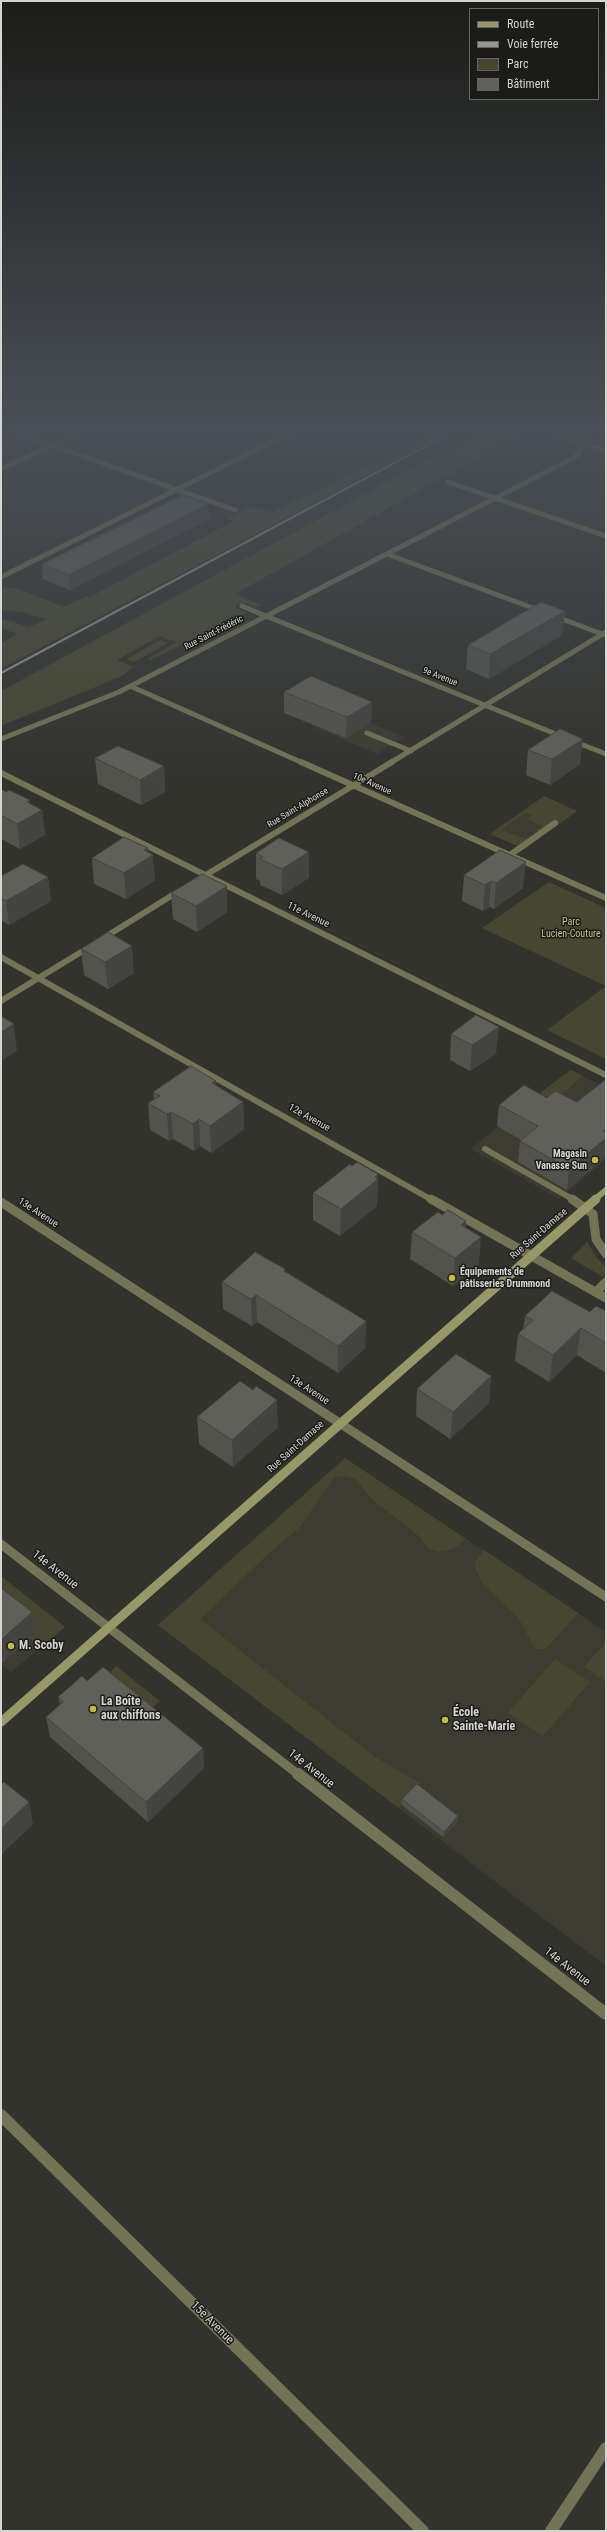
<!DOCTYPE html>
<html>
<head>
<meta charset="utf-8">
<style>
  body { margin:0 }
  #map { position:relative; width:607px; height:2532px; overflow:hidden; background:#33332e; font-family:"Roboto Condensed",sans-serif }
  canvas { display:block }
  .frame { position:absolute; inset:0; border:2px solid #d5d5d1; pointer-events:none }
  .legend { position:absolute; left:469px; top:8px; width:130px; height:92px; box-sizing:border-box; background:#1b1b18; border:1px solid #656562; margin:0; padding:5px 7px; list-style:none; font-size:12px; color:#d5d5d1 }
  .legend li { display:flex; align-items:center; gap:8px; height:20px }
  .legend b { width:20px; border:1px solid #656562 }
</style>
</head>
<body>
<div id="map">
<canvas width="607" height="2532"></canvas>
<div class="frame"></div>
<ul class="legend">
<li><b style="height:5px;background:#979867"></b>Route</li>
<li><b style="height:5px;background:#959591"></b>Voie ferrée</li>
<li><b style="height:11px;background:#474731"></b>Parc</li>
<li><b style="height:11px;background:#60605a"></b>Bâtiment</li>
</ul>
</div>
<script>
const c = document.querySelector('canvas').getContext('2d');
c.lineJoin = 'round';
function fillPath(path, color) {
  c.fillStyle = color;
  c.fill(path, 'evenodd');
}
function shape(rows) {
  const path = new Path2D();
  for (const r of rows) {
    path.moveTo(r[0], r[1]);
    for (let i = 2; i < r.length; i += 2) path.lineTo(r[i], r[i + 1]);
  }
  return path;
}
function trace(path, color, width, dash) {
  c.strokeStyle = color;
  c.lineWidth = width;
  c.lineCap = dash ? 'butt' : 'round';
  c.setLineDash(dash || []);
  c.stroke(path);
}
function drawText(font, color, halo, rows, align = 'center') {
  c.font = font + ' "Roboto Condensed",sans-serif';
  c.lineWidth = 3;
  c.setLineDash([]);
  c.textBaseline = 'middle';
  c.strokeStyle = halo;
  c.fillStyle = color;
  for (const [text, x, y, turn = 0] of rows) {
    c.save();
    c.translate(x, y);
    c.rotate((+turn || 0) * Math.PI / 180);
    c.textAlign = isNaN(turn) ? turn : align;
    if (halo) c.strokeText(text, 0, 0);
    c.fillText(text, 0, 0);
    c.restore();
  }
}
fillPath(shape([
  [338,709,403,737,377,754,310,725],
  [544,796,577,811,525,849,490,834],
  [571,1070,606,1088,606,1159,559,1199,471,1149,521,1107],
  [345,1458,606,1632,606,1966,158,1625],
  [1,1576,65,1627,11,1672,1,1664]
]), '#3c3c30');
fillPath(shape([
  [442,430,452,430,1,669,1,643,17,634,1,628,1,619,13,621,27,628,47,619,21,612,1,610,1,589,5,587,21,590,64,607,87,596,90,597,234,521,228,518,253,506,273,512,372,463,376,464],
  [483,430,528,430,235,594,261,605,256,607,245,603,238,604,235,608,247,612,151,660,147,659,177,642,160,636,117,660,134,667,122,676,1,726,1,691],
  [161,640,168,643,134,662,126,659],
  [544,796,577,811,525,849,490,834],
  [525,813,532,815,527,819,542,826,536,830,539,832,528,839,501,830],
  [549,882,606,908,606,986,482,928],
  [606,986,606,1059,547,1030],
  [571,1070,583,1076,559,1096,533,1098],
  [587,1242,597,1258,606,1267,606,1275,603,1277,571,1258],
  [345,1458,466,1539,452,1550,439,1552,428,1548,420,1537,372,1499,355,1479,344,1476,334,1478,299,1528,267,1555,200,1619,375,1757,420,1783,399,1808,158,1625],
  [484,1550,578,1613,546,1649,535,1649,518,1617,483,1584,476,1570,475,1562],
  [1,1576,65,1627,41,1647,30,1638,35,1633,1,1606],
  [606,1642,606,1682,584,1667],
  [555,1659,590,1682,543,1736,508,1713],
  [116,1666,160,1701,142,1716,108,1671,111,1672]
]), '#474731');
trace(shape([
  [242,606,266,616],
  [367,733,411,751]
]), '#737455', 5);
trace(shape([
  [510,855,555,823],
  [485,1149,574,1200]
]), '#737455', 6);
trace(shape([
  [572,1199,593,1214,596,1239,606,1254],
  [596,1292,606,1282]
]), '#737455', 9);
trace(shape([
  [9,430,235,510],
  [546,431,606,451],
  [1,469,86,430],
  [448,482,606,536],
  [387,554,541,611],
  [1,577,296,430],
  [266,616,563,737],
  [554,616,605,635],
  [130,686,303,763],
  [1,739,119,692,575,457,580,450,586,430],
  [573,741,606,754],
  [390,763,606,632]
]), '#737455', 5);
trace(shape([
  [301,762,606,898],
  [1,773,606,1075],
  [196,881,392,762],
  [102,939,179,891],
  [1,957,432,1200],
  [1,1001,91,946]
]), '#737455', 6);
trace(shape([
  [431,1199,606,1298],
  [1,1202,606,1597],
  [1,1544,299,1775]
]), '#737455', 9);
trace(shape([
  [298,1774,606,2014],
  [1,2115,423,2531],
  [551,2531,606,2448]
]), '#737455', 12);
trace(shape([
  [594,1200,606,1190]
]), '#979867', 6);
trace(shape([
  [1,1722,596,1199]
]), '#979867', 9);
trace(shape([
  [1,673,456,430]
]), '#959591', 2);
fillPath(shape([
  [208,504,209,519,70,590,43,579,42,564],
  [565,611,562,635,489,679,466,669,468,645],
  [284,692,372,702,371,723,346,738,284,713],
  [528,750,580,764,550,785,526,775],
  [95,758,164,766,165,792,141,805,98,784],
  [1,789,42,810,45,835,20,849,1,839],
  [148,848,148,852,155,880,126,899,94,884,92,858],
  [256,853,309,878,282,895,260,885,260,881,256,879],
  [464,875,523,888,494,909,489,907,483,911,462,901],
  [48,877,51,901,9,925,1,920,1,898],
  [171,893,227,912,197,932,173,919],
  [81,949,134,973,108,989,84,975],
  [451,1034,496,1054,470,1071,450,1060],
  [216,1081,216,1086,243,1102,244,1129,211,1153,200,1146,194,1151,173,1139,169,1141,150,1130,148,1103,154,1099,153,1092],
  [606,1081,606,1156,567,1190,518,1162,520,1141,521,1140,497,1126,499,1105,547,1098,577,1102],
  [352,1166,378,1174,377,1206,340,1236,313,1220,313,1193],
  [466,1228,479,1264,453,1286,410,1259,412,1232],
  [285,1272,366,1321,365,1348,338,1373,257,1322,252,1326,223,1309,222,1282],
  [606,1311,606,1373,577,1355,549,1382,515,1361,518,1334,523,1329,525,1316],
  [491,1376,489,1403,450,1439,416,1416,417,1389],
  [606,1386,606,1395,605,1394],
  [197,1417,278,1427,233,1467,199,1444],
  [1,1588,36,1633,3,1662,1,1660],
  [87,1681,203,1748,204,1768,148,1822,50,1737,46,1717,60,1705,58,1697],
  [402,1799,458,1822,443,1837,402,1805]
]), '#53534d');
fillPath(shape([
  [1,430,8,430,10,448,1,452],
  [208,504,209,519,70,590,69,575],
  [565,611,562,635,489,679,490,654],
  [372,702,371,723,346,738,347,717],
  [583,739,580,764,550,785,552,759],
  [164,766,165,792,141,805,140,780],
  [30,800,32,815,42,810,45,835,20,849,17,824,27,802],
  [148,848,149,857,153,855,155,880,126,899,124,873,144,850],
  [309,852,309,878,282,895,282,869],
  [526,862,523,888,494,909,496,883],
  [48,877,51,901,9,925,6,901],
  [491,881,489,907,483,911,485,885],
  [227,886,227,912,197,932,196,906],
  [132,946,134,973,108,989,105,962],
  [14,1024,17,1051,1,1061,1,1032],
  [499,1027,496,1054,470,1071,472,1045],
  [216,1081,217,1107,212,1083],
  [243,1102,244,1129,211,1153,210,1126],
  [171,1112,173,1139,169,1141,167,1114],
  [199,1119,200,1146,194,1151,193,1124],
  [606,1129,606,1156,567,1190,569,1169,603,1131],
  [378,1174,377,1206,340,1236,341,1209],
  [466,1221,464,1248,461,1225],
  [481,1237,479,1264,453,1286,455,1258],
  [256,1295,257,1322,252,1326,251,1299],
  [366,1321,365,1348,338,1373,338,1346],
  [581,1328,577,1355,549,1382,553,1355],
  [491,1376,489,1403,450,1439,453,1412],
  [277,1400,278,1427,233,1467,232,1440],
  [32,1612,36,1633,3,1662,1,1652,1,1640],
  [203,1748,204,1768,148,1822,146,1802],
  [29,1802,33,1824,1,1855,1,1829],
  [458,1816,458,1822,443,1837,444,1832]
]), '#43433f');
const building = shape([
  [182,495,208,504,69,575,42,564,182,495],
  [541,602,565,611,490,654,468,645,541,602],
  [311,676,372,702,347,717,284,692,311,676],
  [560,729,583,739,552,759,528,750,560,729],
  [118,746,164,766,140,780,95,758,118,746],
  [1,789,6,792,9,790,30,800,27,802,42,810,17,824,1,815,1,789],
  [124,837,148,848,144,850,153,855,124,873,92,858,124,837],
  [279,838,309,852,282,869,260,859,263,857,256,853,279,838],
  [500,850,526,862,496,883,491,881,485,885,464,875,500,850],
  [23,864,48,877,6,901,1,898,1,876,23,864],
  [202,874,227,886,196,906,171,893,202,874],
  [108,932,132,946,105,962,81,949,108,932],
  [476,1015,499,1027,472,1045,451,1034,476,1015],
  [1,1016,14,1024,1,1032,1,1016],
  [191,1066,216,1081,212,1083,243,1102,210,1126,199,1119,193,1124,171,1112,167,1114,148,1103,160,1096,153,1092,191,1066],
  [605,1080,606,1081,606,1129,603,1131,606,1133,606,1138,569,1169,520,1141,538,1126,499,1105,524,1085,547,1098,555,1091,577,1102,605,1080],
  [357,1162,378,1174,375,1177,378,1179,341,1209,313,1193,350,1164,352,1166,357,1162],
  [448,1210,466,1221,461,1225,481,1237,455,1258,412,1232,438,1212,442,1215,448,1210],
  [255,1252,285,1269,284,1271,366,1321,338,1346,256,1295,251,1299,222,1282,255,1252],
  [552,1291,590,1312,596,1306,606,1311,606,1343,581,1328,553,1355,518,1334,533,1320,525,1316,552,1291],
  [456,1354,491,1376,453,1412,417,1389,456,1354],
  [240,1381,253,1390,256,1386,277,1400,232,1440,197,1417,240,1381],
  [1,1588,32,1612,1,1640,1,1588],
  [103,1667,203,1748,146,1802,46,1717,63,1702,58,1697,82,1676,87,1681,103,1667],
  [4,1782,29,1802,1,1829,1,1785,4,1782],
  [417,1784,458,1816,444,1832,402,1799,417,1784]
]);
fillPath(building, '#60605a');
trace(building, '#43433f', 1);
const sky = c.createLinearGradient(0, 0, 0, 785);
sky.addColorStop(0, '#1c1c19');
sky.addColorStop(0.55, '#4a5057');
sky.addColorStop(1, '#4a505700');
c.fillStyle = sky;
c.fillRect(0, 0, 607, 785);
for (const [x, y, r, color] of [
  [595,1160,4,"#bebf42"],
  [452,1278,4,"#bebf42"],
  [11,1646,4,"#bebf42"],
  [93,1709,4,"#bebf42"],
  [445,1720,4,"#bebf42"]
]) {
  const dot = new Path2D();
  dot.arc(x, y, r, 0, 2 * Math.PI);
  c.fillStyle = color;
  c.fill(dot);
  trace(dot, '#1b1b18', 1.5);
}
drawText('9px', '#d5d5d1', '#1b1b18', [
  ["Rue Saint-Frédéric",214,633,-27],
  ["9e Avenue",440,677,22],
  ["10e Avenue",372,784,24],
  ["Rue Saint-Alphonse",298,808,-31]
]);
drawText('10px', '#d5d5d1', '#1b1b18', [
  ["11e Avenue",308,915,26],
  ["12e Avenue",309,1118,29],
  ["13e Avenue",38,1213,33],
  ["Rue Saint-Damase",539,1234,-41],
  ["13e Avenue",309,1390,33],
  ["Rue Saint-Damase",296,1447,-42]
]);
drawText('10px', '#c2c48e', '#1b1b18', [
  ["Parc",571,922],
  ["Lucien-Couture",571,934]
]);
drawText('bold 10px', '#d5d5d1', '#1b1b18', [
  ["Magasin",587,1154],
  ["Vanasse Sun",587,1166],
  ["Équipements de",460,1272,"left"],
  ["pâtisseries Drummond",460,1284,"left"]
], 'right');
drawText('12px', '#d5d5d1', '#1b1b18', [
  ["14e Avenue",55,1570,38],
  ["14e Avenue",311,1769,38],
  ["14e Avenue",567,1967,38],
  ["15e Avenue",212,2323,45]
]);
drawText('bold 12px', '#d5d5d1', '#1b1b18', [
  ["M. Scoby",19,1646],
  ["La Boîte",101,1702],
  ["aux chiffons",101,1716],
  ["École",453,1713],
  ["Sainte-Marie",453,1727]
], 'left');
</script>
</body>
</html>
